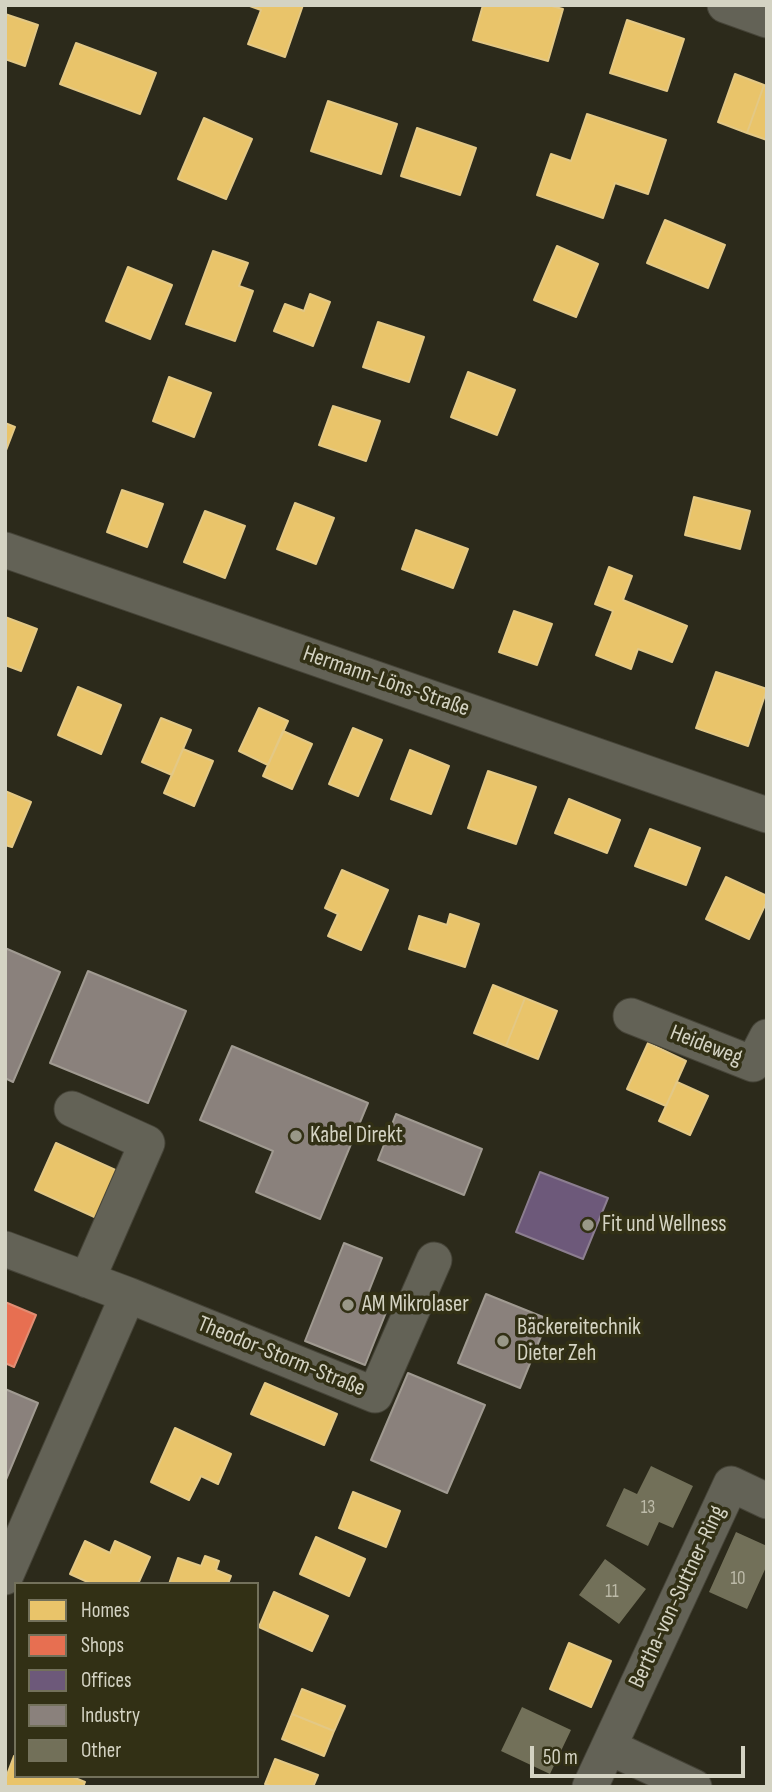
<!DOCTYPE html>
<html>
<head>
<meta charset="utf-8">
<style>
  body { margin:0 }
  #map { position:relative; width:772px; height:1792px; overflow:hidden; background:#2c2a1b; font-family:"Sofia Sans Condensed",sans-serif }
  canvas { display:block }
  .frame { position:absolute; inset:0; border:7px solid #d4d3c3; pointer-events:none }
  .legend { position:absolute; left:14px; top:1582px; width:245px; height:196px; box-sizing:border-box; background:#323015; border:2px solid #73715b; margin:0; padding:9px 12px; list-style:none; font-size:21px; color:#d4d3c3 }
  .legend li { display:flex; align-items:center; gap:14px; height:35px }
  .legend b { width:35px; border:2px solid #73715b }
  .scale { position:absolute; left:530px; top:1746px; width:215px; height:32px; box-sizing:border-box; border:4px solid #d4d3c3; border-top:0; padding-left:9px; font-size:21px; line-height:24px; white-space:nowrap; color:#d4d3c3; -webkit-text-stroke:5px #323015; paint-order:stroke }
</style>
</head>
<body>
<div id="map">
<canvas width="772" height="1792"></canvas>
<div class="frame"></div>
<ul class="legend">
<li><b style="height:19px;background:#e9c46a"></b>Homes</li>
<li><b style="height:19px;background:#e76f51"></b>Shops</li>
<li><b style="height:19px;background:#6d597a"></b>Offices</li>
<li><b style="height:19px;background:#8a817c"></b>Industry</li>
<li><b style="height:19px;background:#727059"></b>Other</li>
</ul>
<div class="scale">50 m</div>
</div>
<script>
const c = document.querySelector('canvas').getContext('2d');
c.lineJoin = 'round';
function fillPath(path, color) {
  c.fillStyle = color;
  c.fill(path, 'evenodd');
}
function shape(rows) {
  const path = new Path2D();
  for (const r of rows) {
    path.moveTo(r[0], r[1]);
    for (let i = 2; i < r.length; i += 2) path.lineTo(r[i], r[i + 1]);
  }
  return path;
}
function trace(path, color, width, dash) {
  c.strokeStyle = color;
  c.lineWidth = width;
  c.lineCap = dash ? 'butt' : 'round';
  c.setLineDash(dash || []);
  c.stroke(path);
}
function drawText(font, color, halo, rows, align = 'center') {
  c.font = font + ' "Sofia Sans Condensed",sans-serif';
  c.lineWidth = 7;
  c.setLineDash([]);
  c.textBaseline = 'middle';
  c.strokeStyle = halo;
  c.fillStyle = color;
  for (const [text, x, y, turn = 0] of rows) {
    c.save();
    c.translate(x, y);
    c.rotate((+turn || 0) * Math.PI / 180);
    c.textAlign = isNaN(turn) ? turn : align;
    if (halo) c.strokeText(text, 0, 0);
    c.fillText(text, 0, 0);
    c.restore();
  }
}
const homes = shape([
  [247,5,303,5,285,57,248,44,261,10,247,5],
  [483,5,548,5,563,9,548,61,473,40,483,5],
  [5,14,38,25,25,66,5,59,5,14],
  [627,20,684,39,667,91,610,73,627,20],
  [76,43,156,73,140,114,60,84,76,43],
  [735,74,764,85,747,133,718,122,735,74],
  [764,85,767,86,767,140,747,133,764,85],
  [328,101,397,124,381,174,311,151,328,101],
  [587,114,666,140,648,194,615,183,603,218,537,195,551,154,571,161,587,114],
  [204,118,252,139,226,199,178,179,204,118],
  [417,128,476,148,460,195,401,176,417,128],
  [665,220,725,245,708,288,647,263,665,220],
  [557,246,598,264,576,317,534,300,557,246],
  [213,251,248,263,239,286,253,291,235,341,186,324,213,251],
  [128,267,172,285,150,339,106,321,128,267],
  [310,294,330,302,313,346,274,331,285,304,304,311,310,294],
  [378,322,424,337,409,382,363,367,378,322],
  [468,372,515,390,497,435,451,417,468,372],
  [169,377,211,393,194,437,153,421,169,377],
  [333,406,380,421,366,461,319,445,333,406],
  [5,423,15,427,5,453,5,423],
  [122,490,163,504,147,547,107,532,122,490],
  [694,497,750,511,740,549,685,535,694,497],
  [295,503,334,518,316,564,277,549,295,503],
  [205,511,245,526,225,578,184,562,205,511],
  [416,530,468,549,453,588,402,569,416,530],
  [609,567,632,576,623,600,687,626,672,662,638,649,631,669,596,655,613,611,595,604,609,567],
  [514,611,552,624,537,665,499,652,514,611],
  [5,617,37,629,21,671,5,665,5,617],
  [716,672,767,689,748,746,696,728,716,672],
  [78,687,121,705,101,754,58,735,78,687],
  [259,708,288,721,268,765,239,751,259,708],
  [161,718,191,730,172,775,142,762,161,718],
  [353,728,382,740,358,796,329,784,353,728],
  [283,731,312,744,292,789,263,776,283,731],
  [183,749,213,761,194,806,164,793,183,749],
  [410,750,449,766,431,814,391,799,410,750],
  [488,771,536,787,516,844,468,828,488,771],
  [5,791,31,802,12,847,5,845,5,791],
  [569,799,620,820,607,853,555,833,569,799],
  [650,829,700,848,686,885,635,866,650,829],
  [342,870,388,890,361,950,328,936,338,914,325,908,342,870],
  [726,877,767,896,767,901,749,939,706,919,726,877],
  [450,914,479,924,465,967,409,949,419,916,447,925,450,914],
  [493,985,525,998,506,1046,474,1033,493,985],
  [525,998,557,1011,538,1059,506,1046,525,998],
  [648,1043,686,1061,666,1106,627,1089,648,1043],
  [677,1082,708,1096,690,1135,659,1121,677,1082],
  [56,1143,122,1173,101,1220,35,1190,56,1143],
  [265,1383,337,1414,324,1445,251,1414,265,1383],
  [175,1428,231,1454,218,1484,201,1476,189,1500,151,1482,175,1428],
  [353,1492,400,1511,386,1547,339,1528,353,1492],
  [316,1537,365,1559,349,1596,300,1574,316,1537],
  [85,1541,110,1553,115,1541,150,1557,138,1584,92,1584,70,1574,85,1541],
  [205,1556,219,1561,216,1570,231,1576,228,1584,169,1584,178,1558,201,1566,205,1556],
  [274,1592,328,1616,312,1651,259,1627,274,1592],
  [569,1643,611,1661,591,1707,550,1689,569,1643],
  [302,1689,345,1706,334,1731,292,1714,302,1689],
  [292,1714,334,1731,324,1756,282,1739,292,1714],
  [14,1756,16,1776,70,1776,85,1782,83,1787,5,1787,5,1780,14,1756],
  [275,1759,318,1775,313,1787,273,1787,265,1784,275,1759]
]);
fillPath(homes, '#e9c46a');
trace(homes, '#e3c885', 2);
const shops = shape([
  [5,1302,36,1315,14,1367,5,1363,5,1302]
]);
fillPath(shops, '#e76f51');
trace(shops, '#e18d73', 2);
const offices = shape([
  [540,1172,608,1198,583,1259,516,1232,540,1172]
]);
fillPath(offices, '#6d597a');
trace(offices, '#8c7e90', 2);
const industry = shape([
  [5,948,60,972,13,1082,5,1078,5,948],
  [88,971,186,1011,148,1103,50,1063,88,971],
  [232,1046,368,1103,320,1219,256,1192,273,1151,200,1120,232,1046],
  [396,1114,482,1149,464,1195,378,1160,396,1114],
  [344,1243,382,1258,365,1301,387,1310,365,1365,305,1341,344,1243],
  [486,1294,548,1319,520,1388,458,1363,486,1294],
  [408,1373,485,1405,447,1493,371,1460,408,1373],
  [5,1389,38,1403,5,1482,5,1389]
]);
fillPath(industry, '#8a817c');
trace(industry, '#a09a91', 2);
fillPath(shape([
  [651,1466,693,1486,673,1528,659,1522,648,1546,606,1526,624,1488,637,1494],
  [736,1532,767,1546,767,1565,747,1609,709,1592],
  [605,1559,646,1589,619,1624,579,1595],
  [522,1707,571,1730,550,1774,501,1751]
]), '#727059');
const minor = shape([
  [725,5,767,20],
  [5,550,767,815],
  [631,1016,753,1064,767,1037],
  [72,1109,147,1143,87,1280],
  [5,1249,128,1295,375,1395,434,1260],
  [5,1577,128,1295],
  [609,1747,694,1787],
  [590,1787,731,1484,767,1501]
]);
trace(minor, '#464438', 37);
trace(minor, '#636256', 35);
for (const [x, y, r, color] of [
  [296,1136,7,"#999888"],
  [588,1225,7,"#999888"],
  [348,1305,7,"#999888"],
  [503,1341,7,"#999888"]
]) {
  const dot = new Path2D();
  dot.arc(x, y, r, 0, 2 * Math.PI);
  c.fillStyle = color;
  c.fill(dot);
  trace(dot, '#323015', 2.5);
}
drawText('19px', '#bcbaa8', null, [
  ["13",648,1508],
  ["10",738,1579],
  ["11",612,1592]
]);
drawText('23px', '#d4d3c3', '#323015', [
  ["Hermann-Löns-Straße",386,682,19],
  ["Heideweg",706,1046,21],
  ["Theodor-Storm-Straße",281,1357,22],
  ["Bertha-von-Suttner-Ring",678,1597,-65]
]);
drawText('23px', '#d4d3c3', '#323015', [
  ["Kabel Direkt",310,1136],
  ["Fit und Wellness",602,1225],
  ["AM Mikrolaser",362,1305],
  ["Bäckereitechnik",517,1328],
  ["Dieter Zeh",517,1354]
], 'left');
</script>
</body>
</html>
